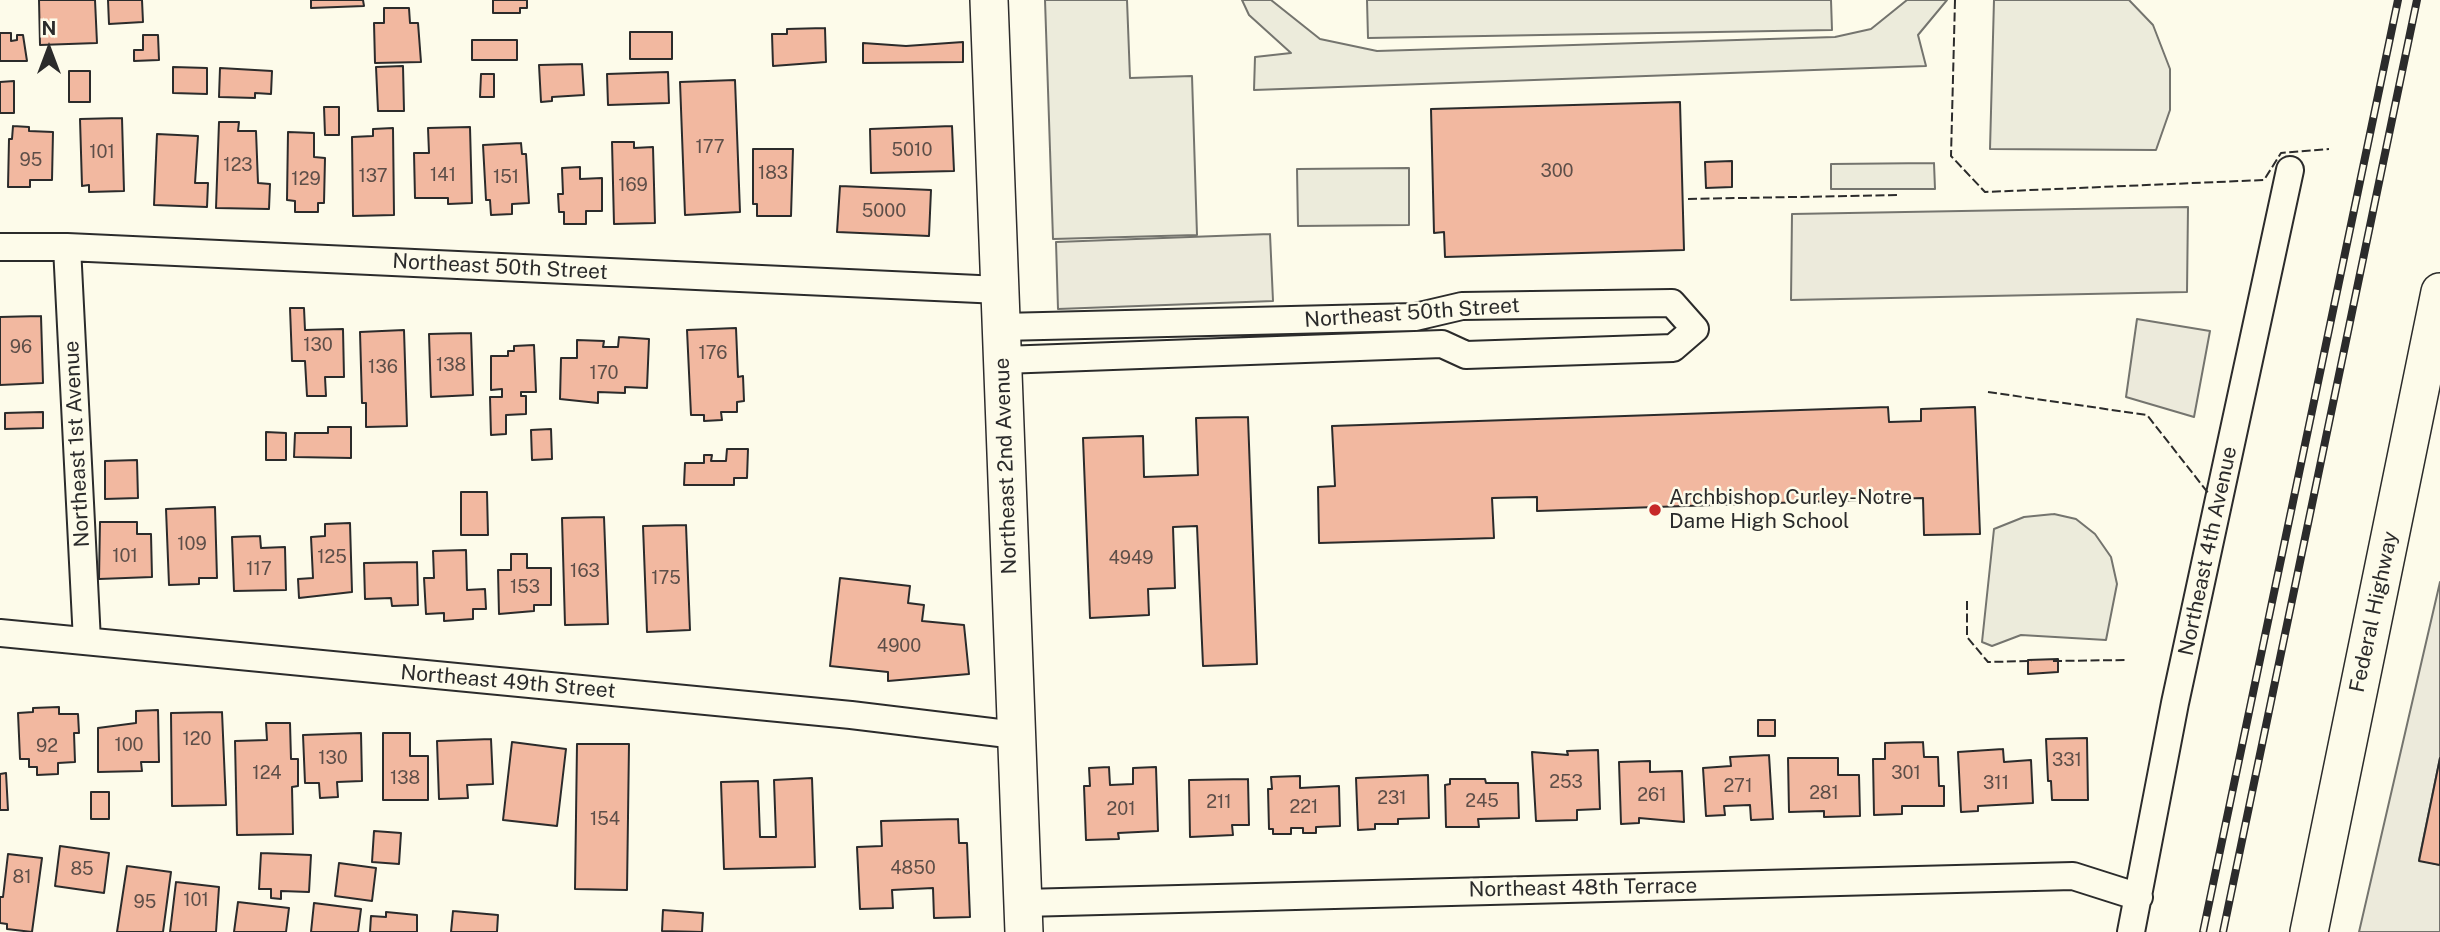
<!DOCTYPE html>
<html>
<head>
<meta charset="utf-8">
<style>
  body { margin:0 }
  #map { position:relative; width:2440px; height:932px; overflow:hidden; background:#fdfbea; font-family:"Public Sans",sans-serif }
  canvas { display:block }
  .north { position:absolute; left:14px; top:14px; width:70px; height:70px; -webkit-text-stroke:5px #fdfbea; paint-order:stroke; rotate:0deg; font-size:19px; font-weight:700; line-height:28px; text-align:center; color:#2b2b2b }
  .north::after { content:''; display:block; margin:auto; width:24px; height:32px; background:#2b2b2b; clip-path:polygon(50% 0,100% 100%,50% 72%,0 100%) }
</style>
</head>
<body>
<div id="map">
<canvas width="2440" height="932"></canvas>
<div class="north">N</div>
</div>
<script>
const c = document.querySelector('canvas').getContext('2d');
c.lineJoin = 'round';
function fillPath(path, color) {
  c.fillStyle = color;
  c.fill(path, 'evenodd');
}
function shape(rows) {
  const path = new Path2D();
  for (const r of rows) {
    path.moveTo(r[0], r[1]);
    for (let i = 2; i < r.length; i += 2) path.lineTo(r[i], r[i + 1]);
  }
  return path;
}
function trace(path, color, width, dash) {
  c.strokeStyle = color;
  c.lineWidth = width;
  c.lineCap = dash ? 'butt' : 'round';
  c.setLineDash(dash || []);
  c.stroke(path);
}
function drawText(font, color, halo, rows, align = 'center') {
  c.font = font + ' "Public Sans",sans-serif';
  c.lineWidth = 5;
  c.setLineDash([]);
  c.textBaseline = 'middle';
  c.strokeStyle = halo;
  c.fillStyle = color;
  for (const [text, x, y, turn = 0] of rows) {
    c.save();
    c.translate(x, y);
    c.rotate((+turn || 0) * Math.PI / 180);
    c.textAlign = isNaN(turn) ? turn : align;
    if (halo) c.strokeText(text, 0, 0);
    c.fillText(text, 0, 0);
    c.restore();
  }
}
const green = shape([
  [1045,0,1127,0,1130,78,1192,76,1197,235,1053,239,1045,0],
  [1242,0,1271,0,1320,39,1377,51,1835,37,1871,29,1907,0,1947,0,1918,35,1926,66,1254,90,1255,57,1291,53,1249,15,1242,0],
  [1367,0,1831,0,1832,30,1368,38,1367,0],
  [1994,0,2129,0,2153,25,2170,69,2170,110,2156,150,1990,149,1994,0],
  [1934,163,1935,189,1831,189,1831,164,1934,163],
  [1409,168,1409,225,1298,226,1297,169,1409,168],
  [2054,514,2076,519,2095,534,2111,557,2117,584,2106,640,2021,635,1992,646,1982,642,1994,529,2024,517,2054,514]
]);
fillPath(green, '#ecebdb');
trace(green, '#74746e', 2);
const parking = shape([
  [2188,207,2187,292,1791,300,1792,214,2188,207],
  [1270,234,1273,301,1058,309,1056,242,1270,234],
  [2137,319,2210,331,2194,417,2126,397,2137,319],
  [2440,582,2440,758,2419,860,2440,865,2440,932,2359,932,2440,582]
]);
fillPath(parking, '#eceadb');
trace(parking, '#74746e', 2);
const building = shape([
  [39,0,95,0,97,43,40,45,39,0],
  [108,0,142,0,143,22,109,24,108,0],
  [311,0,363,0,364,6,311,8,311,0],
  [493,0,527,0,527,8,520,8,520,13,493,13,493,0],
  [384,8,409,8,410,23,418,23,421,62,375,63,374,23,384,23,384,8],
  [825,28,826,62,773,66,772,34,787,34,787,29,825,28],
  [630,32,672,32,672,59,630,59,630,32],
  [0,33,11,33,11,41,17,40,17,35,23,35,27,61,0,61,0,33],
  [143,35,158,35,159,60,134,61,134,50,143,50,143,35],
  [472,40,517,40,517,60,472,60,472,40],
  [963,42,963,62,863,63,863,43,906,46,963,42],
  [582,64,584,95,552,97,552,101,541,102,539,65,582,64],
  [403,66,404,111,378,111,376,67,403,66],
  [173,67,207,68,207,94,173,93,173,67],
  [220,68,272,71,271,94,255,93,255,98,219,97,220,68],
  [69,71,90,71,90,102,69,102,69,71],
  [668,72,669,103,608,105,607,74,668,72],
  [481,74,494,74,494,97,480,97,481,74],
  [735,80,740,212,685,215,680,82,735,80],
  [14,81,14,113,0,113,0,82,14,81],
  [1680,102,1684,250,1445,257,1444,232,1434,233,1431,109,1680,102],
  [324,107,339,107,339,135,325,135,324,107],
  [122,118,124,191,89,192,89,185,82,186,80,119,122,118],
  [219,122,239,122,238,131,256,131,258,183,270,184,269,209,216,208,219,122],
  [13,126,29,127,29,131,53,132,52,180,30,180,30,187,8,187,9,139,12,139,13,126],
  [952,126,954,171,871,173,870,129,952,126],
  [470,127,472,203,448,204,448,198,415,198,414,153,429,153,428,128,470,127],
  [393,128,394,215,353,216,352,137,373,136,373,129,393,128],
  [288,132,314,133,314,157,325,158,324,203,318,203,318,212,295,212,295,201,287,200,288,132],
  [157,134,198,136,195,183,208,183,207,207,154,205,157,134],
  [612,142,634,142,634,148,653,147,655,223,614,224,612,142],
  [521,143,522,154,526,154,529,203,512,204,512,214,491,215,490,200,486,200,483,145,521,143],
  [753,149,793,149,791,216,757,216,757,204,753,204,753,149],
  [1732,161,1732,187,1706,188,1705,162,1732,161],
  [580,167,580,179,602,178,602,211,586,211,586,224,564,224,564,212,559,212,558,194,563,194,562,168,580,167],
  [840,186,931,190,929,236,837,232,840,186],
  [290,308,304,308,305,330,343,329,344,377,325,377,326,396,307,396,305,361,292,361,290,308],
  [41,316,43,383,0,385,0,317,41,316],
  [736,328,738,377,743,376,744,401,737,402,737,412,721,412,722,420,704,421,704,415,691,415,687,330,736,328],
  [404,330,407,426,366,427,366,403,362,403,360,332,404,330],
  [471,333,473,395,431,397,429,334,471,333],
  [619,337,649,339,647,388,625,387,625,393,598,392,598,403,560,399,561,358,577,358,577,340,604,341,603,347,618,347,619,337],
  [534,345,536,392,521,392,521,396,526,396,526,414,506,415,506,434,491,435,490,397,502,397,502,389,491,390,491,356,508,356,508,351,514,351,514,346,534,345],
  [1888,407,1889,422,1921,421,1921,409,1975,407,1980,534,1924,535,1923,498,1537,511,1537,497,1492,498,1494,538,1319,543,1318,487,1335,486,1332,426,1888,407],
  [43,412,43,428,5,429,5,413,43,412],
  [1248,417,1257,664,1203,666,1197,526,1173,527,1175,588,1148,589,1149,615,1090,618,1083,438,1143,436,1144,477,1198,475,1196,418,1248,417],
  [328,427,351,427,351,458,294,457,295,433,328,433,328,427],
  [551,429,552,459,532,460,531,430,551,429],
  [266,432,286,433,286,460,266,460,266,432],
  [727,449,748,449,747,478,734,478,734,485,684,485,685,463,704,463,704,455,712,455,711,461,726,461,727,449],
  [137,460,138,498,105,499,105,461,137,460],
  [461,492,487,492,488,535,461,535,461,492],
  [215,507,217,578,199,578,199,584,169,585,166,509,215,507],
  [604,517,608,624,565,625,562,518,604,517],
  [100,522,137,522,137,534,151,534,152,577,99,579,100,522],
  [350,523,352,592,299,598,298,579,313,578,311,537,325,536,325,524,350,523],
  [686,525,690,630,647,632,643,526,686,525],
  [260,536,261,548,285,547,286,590,234,591,232,537,260,536],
  [466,550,467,590,485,589,486,609,473,609,473,619,444,621,444,613,426,614,424,578,434,578,433,551,466,550],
  [511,554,527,554,527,568,551,568,551,605,534,605,534,611,499,614,498,570,511,570,511,554],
  [417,562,418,605,392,606,391,598,365,599,364,563,417,562],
  [840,578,910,586,908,603,924,605,922,621,964,625,969,674,888,681,888,672,830,666,840,578],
  [2058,659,2058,672,2028,674,2028,660,2058,659],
  [59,707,59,714,78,714,79,733,74,733,75,762,58,763,58,774,37,775,37,767,29,767,29,759,20,759,18,713,33,712,33,708,59,707],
  [158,710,159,762,141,762,142,771,98,772,98,728,136,723,136,711,158,710],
  [222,712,226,805,172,806,171,713,222,712],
  [1758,720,1775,720,1775,736,1758,736,1758,720],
  [266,723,290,723,291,759,298,759,298,786,292,787,293,834,237,835,235,741,267,740,266,723],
  [361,733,362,781,337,782,338,797,320,798,319,783,305,783,303,735,361,733],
  [383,733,410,733,410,756,428,756,428,800,383,800,383,733],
  [2087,738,2088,800,2052,800,2051,781,2048,781,2046,739,2087,738],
  [491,739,493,784,467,785,468,798,439,799,437,741,491,739],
  [512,742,566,749,557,826,503,820,512,742],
  [1923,742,1924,757,1938,757,1939,786,1944,786,1944,806,1902,806,1902,814,1874,815,1873,759,1885,759,1885,743,1923,742],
  [577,744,629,744,627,890,575,889,577,744],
  [2003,749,2004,762,2031,760,2033,803,1978,806,1978,811,1961,812,1958,752,2003,749],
  [1598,750,1600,809,1577,810,1577,820,1536,821,1532,752,1568,755,1567,751,1598,750],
  [1769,755,1773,819,1751,820,1750,805,1724,806,1725,815,1706,816,1703,768,1731,766,1730,757,1769,755],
  [1788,758,1838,758,1838,775,1859,775,1860,816,1824,817,1824,811,1789,812,1788,758],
  [2440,758,2440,865,2419,861,2440,758],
  [1650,761,1650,772,1682,771,1684,822,1639,818,1639,823,1621,824,1619,762,1650,761],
  [1109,767,1110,785,1133,784,1133,768,1156,767,1158,831,1118,833,1119,839,1086,840,1084,786,1090,786,1089,768,1109,767],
  [6,773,8,810,0,810,0,774,6,773],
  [1428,775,1429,818,1398,819,1398,824,1375,824,1375,829,1358,830,1356,778,1428,775],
  [1300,776,1300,788,1339,786,1340,826,1316,827,1316,833,1303,833,1303,828,1291,828,1291,834,1273,834,1273,829,1269,829,1268,789,1272,789,1271,777,1300,776],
  [812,778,815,867,724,869,721,782,758,781,760,837,776,837,774,780,812,778],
  [1248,779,1249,825,1232,825,1233,835,1190,837,1189,780,1248,779],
  [1450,779,1485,779,1486,783,1518,783,1519,818,1478,819,1479,827,1446,827,1445,785,1450,784,1450,779],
  [91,792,109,792,109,819,91,819,91,792],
  [958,819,959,843,967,843,970,917,934,918,933,888,892,890,893,908,860,909,857,847,882,846,881,821,958,819],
  [374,831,401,833,399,864,372,862,374,831],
  [60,846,109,853,104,893,55,886,60,846],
  [261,853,311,855,309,892,281,891,281,899,271,898,271,889,259,889,261,853],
  [8,854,42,858,32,932,7,929,7,924,0,923,0,897,3,897,8,854],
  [339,863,376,868,372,901,335,896,339,863],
  [127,866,171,872,163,932,117,932,127,866],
  [176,882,219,887,216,932,170,932,176,882],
  [238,902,289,908,286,932,234,932,238,902],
  [314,903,361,909,358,932,311,932,314,903],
  [663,910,703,913,702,932,662,931,663,910],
  [453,911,498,915,497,932,451,932,453,911],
  [386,912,417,915,417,932,370,932,371,916,386,917,386,912]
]);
fillPath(building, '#f2b8a0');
trace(building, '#2b2b2b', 2);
const street = shape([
  [0,247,67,247,1000,290],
  [67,247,87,641],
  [1002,327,1415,317,1462,306,1672,303,1695,329,1673,348,1466,355,1442,344,1003,360],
  [0,633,851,715,1016,735],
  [1023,903,2073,876,2139,897],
  [2131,932,2175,703,2290,170]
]);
const secondary = shape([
  [989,0,1024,932],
  [2309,932,2440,292]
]);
trace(street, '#2b2b2b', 30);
trace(secondary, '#2b2b2b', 40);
trace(street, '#fdfbea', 26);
trace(secondary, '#fdfbea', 37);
const rail = shape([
  [2203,932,2398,0],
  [2223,932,2417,0]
]);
trace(rail, '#2b2b2b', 8);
trace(rail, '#fdfbea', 5, [16]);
trace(shape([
  [1955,0,1951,156,1985,192,2264,180,2281,153,2329,149],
  [1688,199,1900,195],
  [1988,392,2147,415,2209,494],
  [1967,601,1967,637,1988,662,2032,661],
  [2053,661,2127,660]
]), '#2b2b2b', 2, [9, 3.5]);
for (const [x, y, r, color] of [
  [1655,510,7,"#c62828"]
]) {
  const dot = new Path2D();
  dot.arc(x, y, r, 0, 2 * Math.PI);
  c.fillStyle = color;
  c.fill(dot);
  trace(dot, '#fdfbea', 2.5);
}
drawText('18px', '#5d4e48', null, [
  ["177",710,147],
  ["5010",912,150],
  ["101",102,152],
  ["95",31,160],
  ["123",238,165],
  ["300",1557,171],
  ["183",773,173],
  ["141",443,175],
  ["137",373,176],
  ["151",506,177],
  ["129",306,179],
  ["169",633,185],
  ["5000",884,211],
  ["130",318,345],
  ["96",21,347],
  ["176",713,353],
  ["138",451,365],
  ["136",383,367],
  ["170",604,373],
  ["109",192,544],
  ["101",125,556],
  ["125",332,557],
  ["4949",1131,558],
  ["117",259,569],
  ["163",585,571],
  ["175",666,578],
  ["153",525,587],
  ["4900",899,646],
  ["120",197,739],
  ["100",129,745],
  ["92",47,746],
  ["130",333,758],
  ["331",2067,760],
  ["124",267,773],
  ["301",1906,773],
  ["138",405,778],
  ["253",1566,782],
  ["311",1996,783],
  ["271",1738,786],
  ["281",1824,793],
  ["261",1652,795],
  ["231",1392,798],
  ["245",1482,801],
  ["211",1219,802],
  ["221",1304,807],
  ["201",1121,809],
  ["154",605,819],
  ["4850",913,868],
  ["85",82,869],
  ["81",22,877],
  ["101",196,900],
  ["95",145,902]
]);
drawText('21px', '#2b2b2b', '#fdfbea', [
  ["Northeast 50th Street",500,267,3],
  ["Northeast 50th Street",1412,313,-4],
  ["Northeast 1st Avenue",77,444,-93],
  ["Northeast 2nd Avenue",1006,466,-92],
  ["Northeast 4th Avenue",2208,551,-78],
  ["Federal Highway",2374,612,-78],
  ["Northeast 49th Street",508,682,5],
  ["Northeast 48th Terrace",1583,888,-1]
]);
drawText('21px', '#2b2b2b', '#fdfbea', [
  ["Archbishop Curley-Notre",1669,498],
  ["Dame High School",1669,522]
], 'left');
</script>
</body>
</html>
